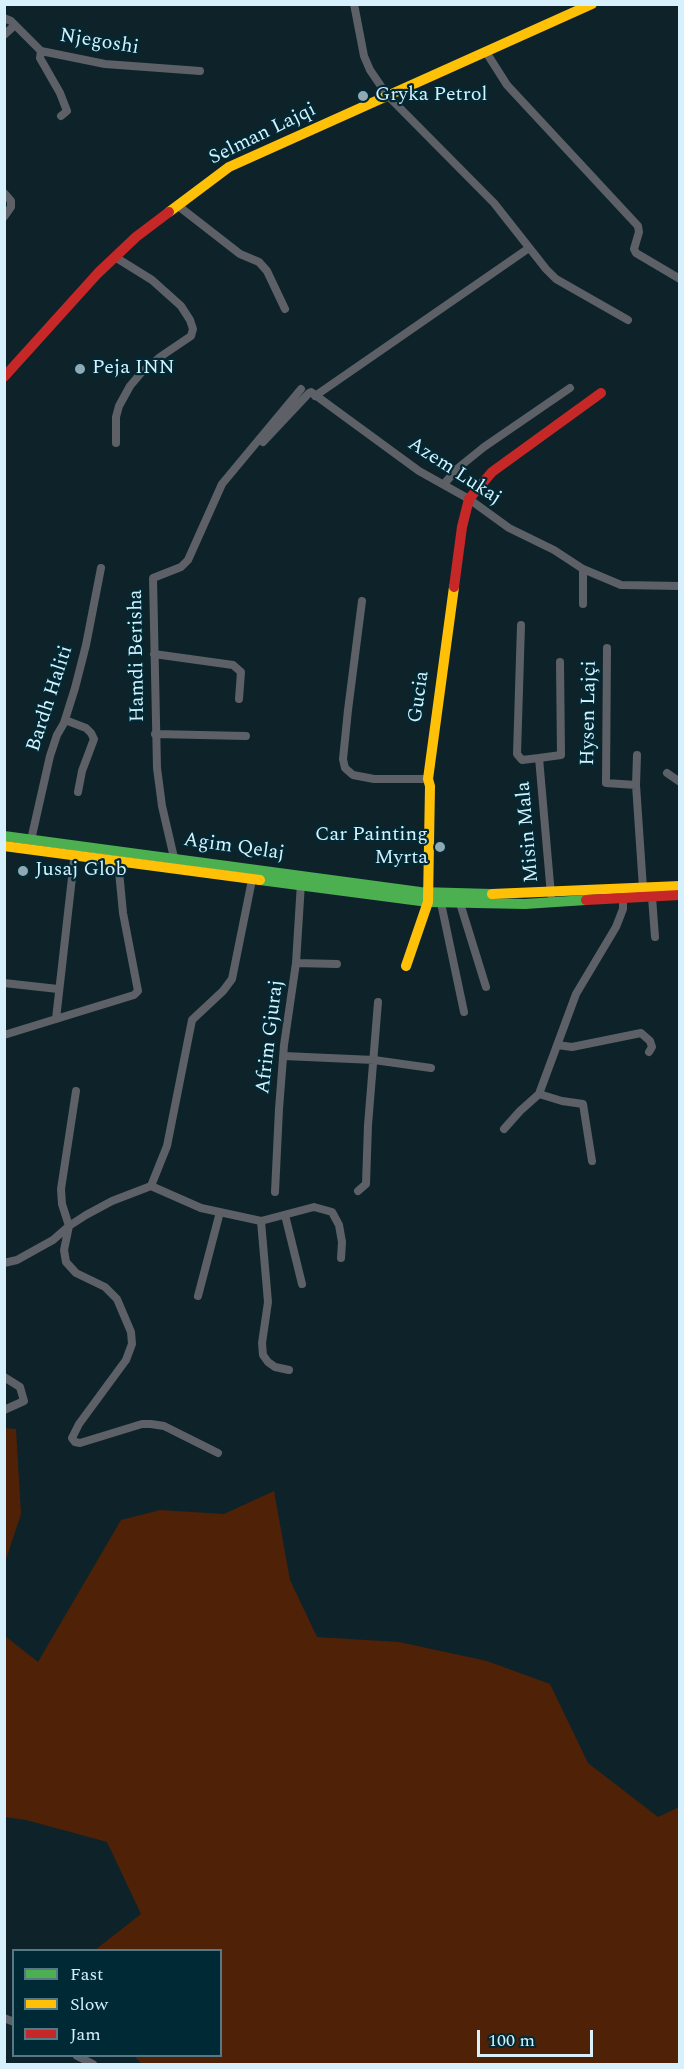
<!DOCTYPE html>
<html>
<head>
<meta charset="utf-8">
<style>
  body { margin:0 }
  #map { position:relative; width:684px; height:2069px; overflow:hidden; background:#0d2329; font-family:Spectral,serif }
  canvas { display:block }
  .frame { position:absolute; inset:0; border:6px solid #d6f1fc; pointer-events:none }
  .legend { position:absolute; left:12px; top:1949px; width:210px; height:108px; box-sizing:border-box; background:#002936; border:2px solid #567985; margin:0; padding:8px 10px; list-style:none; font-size:18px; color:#d6f1fc }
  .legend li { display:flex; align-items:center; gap:12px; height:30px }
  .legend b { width:30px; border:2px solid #567985 }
  .scale { position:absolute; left:477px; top:2030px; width:116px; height:27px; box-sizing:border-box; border:3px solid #d6f1fc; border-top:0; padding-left:8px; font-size:18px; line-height:21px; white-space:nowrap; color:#d6f1fc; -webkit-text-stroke:4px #002936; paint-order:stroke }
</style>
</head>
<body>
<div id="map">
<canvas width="684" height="2069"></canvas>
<div class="frame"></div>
<ul class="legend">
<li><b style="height:8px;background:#4caf50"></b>Fast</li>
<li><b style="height:8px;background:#ffc107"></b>Slow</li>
<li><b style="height:8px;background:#c62828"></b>Jam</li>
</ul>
<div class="scale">100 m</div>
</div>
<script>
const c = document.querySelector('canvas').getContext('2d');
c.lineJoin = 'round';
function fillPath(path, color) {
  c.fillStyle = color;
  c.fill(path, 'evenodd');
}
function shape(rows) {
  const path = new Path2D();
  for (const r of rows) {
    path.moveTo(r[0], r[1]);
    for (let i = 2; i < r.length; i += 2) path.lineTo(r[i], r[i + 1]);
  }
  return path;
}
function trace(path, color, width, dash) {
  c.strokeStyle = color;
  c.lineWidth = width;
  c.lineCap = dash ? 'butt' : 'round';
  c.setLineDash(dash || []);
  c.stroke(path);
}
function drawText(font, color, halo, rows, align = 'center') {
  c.font = font + ' Spectral,serif';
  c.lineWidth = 4.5;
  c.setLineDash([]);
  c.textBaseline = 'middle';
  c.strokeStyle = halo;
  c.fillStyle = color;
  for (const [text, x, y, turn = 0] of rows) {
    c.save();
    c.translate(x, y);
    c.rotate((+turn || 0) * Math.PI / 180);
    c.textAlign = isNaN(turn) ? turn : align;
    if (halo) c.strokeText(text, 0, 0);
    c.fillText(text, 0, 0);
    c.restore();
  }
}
fillPath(shape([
  [5,1428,16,1429,21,1514,5,1562],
  [274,1491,290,1580,317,1637,399,1642,487,1661,550,1684,588,1763,658,1817,679,1807,679,2064,142,2064,134,2056,220,2056,220,1950,95,1950,141,1914,107,1842,26,1820,5,1817,5,1636,38,1662,121,1520,160,1510,224,1514]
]), '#4f2107');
trace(shape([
  [354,4,364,56,370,70,387,95,494,203,546,269,556,279,628,320],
  [4,18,11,21,41,51,105,64,200,71],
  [4,35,15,25],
  [41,51,40,58,60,93,67,111,61,116],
  [486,52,507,85,638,226,639,232,634,249,636,253,680,279],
  [4,193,11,201,11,207,4,217],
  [177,205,240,254,259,262,267,271,285,309],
  [115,257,152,280,181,306,190,320,193,329,191,336,160,357,141,373,130,386,119,406,116,417,116,443],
  [315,396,529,248],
  [263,442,309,393,311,392,419,471,469,499,509,528,554,550,583,569,621,585,680,586],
  [444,484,458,468,484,447,570,388],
  [362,601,348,710,343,759,345,768,353,775,374,779,428,779],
  [583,604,583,569],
  [521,625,517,754,522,760,539,758,551,895],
  [607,648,606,783,636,785],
  [154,654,233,665,241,672,239,699],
  [65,720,86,728,91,733,94,739,82,771,78,792],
  [155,734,246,736],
  [637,755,636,785,643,888],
  [539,758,561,755,560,662],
  [667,773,680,782],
  [31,840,50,756,57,735,64,723,75,688,86,645,101,568],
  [175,862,162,806,157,768,153,578,181,567,188,560,222,484,301,389],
  [652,897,655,937],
  [459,900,486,987],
  [441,903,464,1012],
  [296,963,337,964],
  [4,983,58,989],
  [56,1019,75,851],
  [4,1035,134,995,138,991,123,913,118,861],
  [557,1045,572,1047,641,1033,650,1041,652,1047,649,1052],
  [284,1056,374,1060,431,1068],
  [76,1091,61,1189,62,1204,69,1226,64,1250,66,1262,76,1273,105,1287,117,1299,131,1332,132,1344,126,1360,79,1424,72,1438,75,1442,80,1443,142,1424,151,1424,164,1426,218,1453],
  [539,1094,562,1101,583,1104,592,1161],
  [504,1129,520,1111,539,1094,576,994,616,927,623,909,623,895],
  [151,1186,201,1208,261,1221,314,1207,332,1212,339,1225,342,1242,341,1258],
  [358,1191,366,1184,368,1125,378,1002],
  [275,1192,279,1109,284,1045,296,963,301,883],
  [285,1215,302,1284],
  [261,1221,268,1302,262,1343,263,1355,268,1362,275,1367,289,1370],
  [4,1263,17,1260,53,1240,69,1226,86,1215,112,1201,151,1186,167,1146,192,1020,223,991,232,979,253,875],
  [198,1296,220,1212],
  [4,1377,20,1387,24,1401,4,1410],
  [4,2018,14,2022],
  [77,2056,93,2064]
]), '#5d6067', 8);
trace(shape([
  [4,836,420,892,492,894],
  [260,880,428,902,525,904,586,900]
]), '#4caf50', 10);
trace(shape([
  [169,212,229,167,592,4],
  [4,846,260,880],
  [492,894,680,886],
  [406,966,428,902,430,786,428,779,454,587]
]), '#ffc107', 10);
trace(shape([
  [4,377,98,273,136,237,169,212],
  [454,587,462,527,469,499,492,472,601,393],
  [586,900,680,895]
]), '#c62828', 10);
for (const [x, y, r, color] of [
  [363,96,6,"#90a9b2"],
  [80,369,6,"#90a9b2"],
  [440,847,6,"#90a9b2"],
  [23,871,6,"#90a9b2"]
]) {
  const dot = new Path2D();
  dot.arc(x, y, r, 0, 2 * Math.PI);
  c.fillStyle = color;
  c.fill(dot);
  trace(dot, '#002936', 2);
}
drawText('20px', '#d6f1fc', '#002936', [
  ["Njegoshi",99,43,9],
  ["Selman Lajqi",263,135,-26],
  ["Azem Lukaj",454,472,33],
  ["Hamdi Berisha",138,656,-91],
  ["Gucia",420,697,-82],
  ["Bardh Haliti",51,699,-72],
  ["Hysen Lajçi",590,713,-89],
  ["Misin Mala",529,832,-95],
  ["Agim Qelaj",234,848,8],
  ["Afrim Gjuraj",271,1037,-83]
]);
drawText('20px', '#d6f1fc', '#002936', [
  ["Gryka Petrol",375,96],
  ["Peja INN",92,369],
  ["Car Painting",428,836,"right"],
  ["Myrta",428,859,"right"],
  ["Jusaj Glob",35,871]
], 'left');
</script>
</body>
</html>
